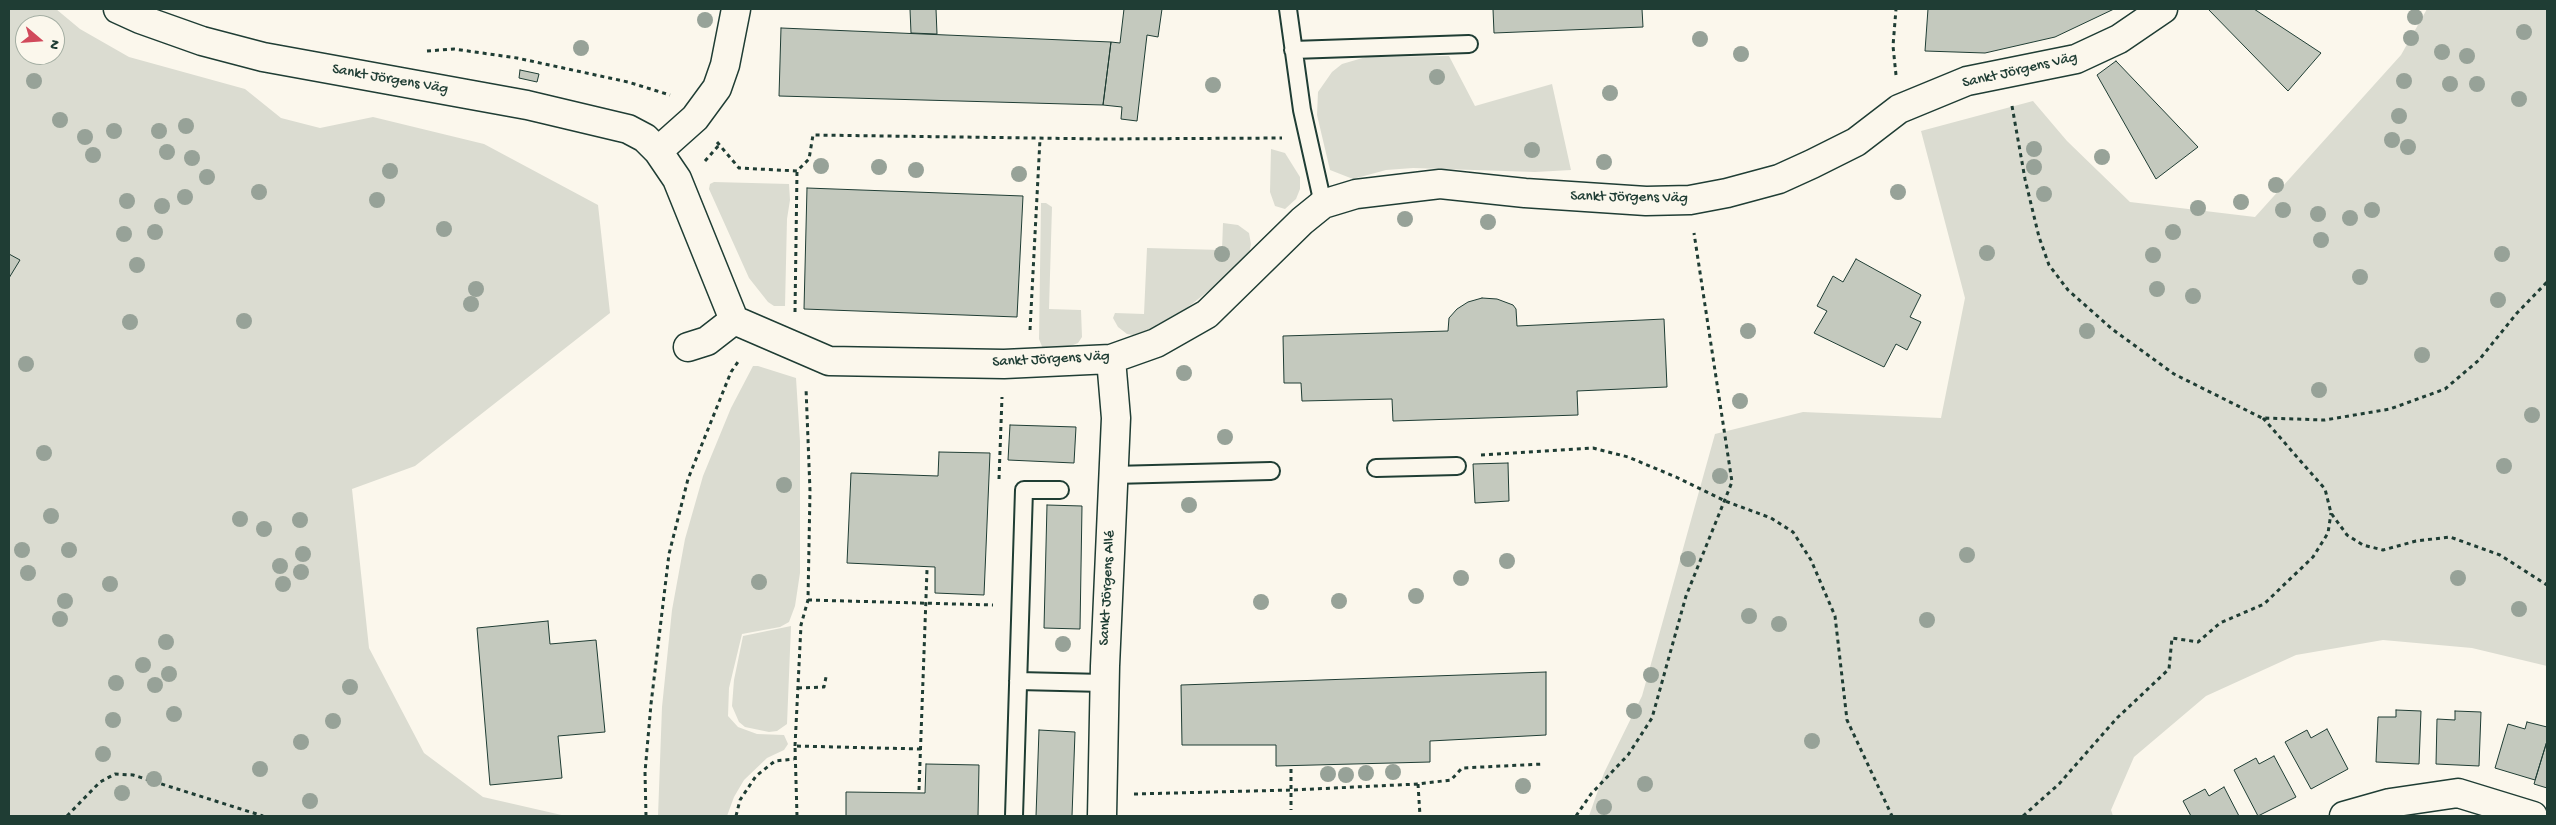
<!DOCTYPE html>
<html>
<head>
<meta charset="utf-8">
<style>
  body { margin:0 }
  #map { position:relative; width:2556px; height:825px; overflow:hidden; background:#fbf7ec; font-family:"Gochi Hand",sans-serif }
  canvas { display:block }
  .frame { position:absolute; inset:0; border:10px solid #1f3d34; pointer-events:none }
  .north { position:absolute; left:15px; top:15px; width:50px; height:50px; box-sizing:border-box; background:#fbf7ec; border:1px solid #a3ada2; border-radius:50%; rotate:108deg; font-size:14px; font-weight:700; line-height:20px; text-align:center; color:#1f3d34 }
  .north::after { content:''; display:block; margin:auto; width:18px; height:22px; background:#d1495b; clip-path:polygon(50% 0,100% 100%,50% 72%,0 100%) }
</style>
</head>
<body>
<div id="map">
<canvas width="2556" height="825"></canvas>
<div class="frame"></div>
<div class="north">N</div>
</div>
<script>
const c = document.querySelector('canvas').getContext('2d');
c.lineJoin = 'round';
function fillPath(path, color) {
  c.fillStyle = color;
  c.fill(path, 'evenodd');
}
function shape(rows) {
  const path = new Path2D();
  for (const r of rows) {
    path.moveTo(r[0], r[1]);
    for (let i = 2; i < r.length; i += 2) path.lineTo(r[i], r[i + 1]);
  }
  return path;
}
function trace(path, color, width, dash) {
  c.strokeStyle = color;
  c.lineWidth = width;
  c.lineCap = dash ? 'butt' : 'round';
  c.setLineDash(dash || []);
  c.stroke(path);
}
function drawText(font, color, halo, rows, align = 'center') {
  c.font = font + ' "Gochi Hand",sans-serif';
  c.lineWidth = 4.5;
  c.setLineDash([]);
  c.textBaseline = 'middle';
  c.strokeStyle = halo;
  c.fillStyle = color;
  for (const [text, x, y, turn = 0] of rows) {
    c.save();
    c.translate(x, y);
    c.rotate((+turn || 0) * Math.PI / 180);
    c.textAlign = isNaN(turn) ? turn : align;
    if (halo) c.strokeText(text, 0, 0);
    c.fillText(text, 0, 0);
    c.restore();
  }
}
fillPath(shape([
  [9,9,56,9,80,29,129,57,245,89,281,118,320,128,373,117,484,144,598,205,610,313,415,466,352,489,369,648,424,753,483,797,566,816,9,816],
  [25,25,55,25,55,55,25,55],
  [2427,9,2547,9,2547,666,2472,648,2383,640,2296,655,2206,696,2134,757,2111,810,2113,816,1589,816,1604,773,1642,696,1715,434,1803,412,1941,418,1965,298,1921,131,2033,101,2067,141,2130,202,2255,217,2401,55],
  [1449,56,1475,106,1552,84,1571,170,1535,172,1413,168,1386,170,1353,179,1330,170,1317,115,1318,92,1332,72,1342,64,1366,57],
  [1271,149,1285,153,1300,177,1300,189,1296,199,1285,209,1275,206,1270,192],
  [714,182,789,184,790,200,787,219,785,306,774,306,768,302,749,278,709,189,710,184],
  [1041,203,1046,203,1052,207,1049,309,1081,310,1082,337,1078,343,1068,347,1052,351,1043,349,1039,339],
  [1223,223,1238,225,1249,233,1251,244,1249,254,1222,280,1187,308,1150,329,1133,335,1127,334,1118,327,1113,318,1115,313,1144,314,1147,248,1222,250],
  [753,366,758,366,796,378,800,441,800,573,795,606,789,622,780,627,742,634,729,688,728,716,738,727,757,734,784,735,788,744,784,750,767,758,744,780,734,797,727,816,658,816,662,707,672,610,685,539,703,476,731,408],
  [791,626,787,724,777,731,769,732,745,727,739,722,732,706,734,680,743,636]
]), '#dbdcd1');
const building = shape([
  [910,9,936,9,937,34,911,33,910,9],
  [1124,9,1162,9,1158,37,1147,35,1137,121,1121,119,1122,107,1103,105,1111,42,1120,43,1124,9],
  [1493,9,1642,9,1643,27,1494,33,1493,9],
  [1928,9,2114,9,2055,37,1985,53,1925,51,1928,9],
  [2208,9,2254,9,2321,53,2288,91,2208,9],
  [781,28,1111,42,1103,105,779,96,781,28],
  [2116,61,2198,147,2156,179,2097,75,2116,61],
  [520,70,539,74,537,82,519,78,520,70],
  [807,188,1023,196,1017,317,804,309,807,188],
  [9,254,20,260,9,278,9,254],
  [1856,259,1921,295,1910,317,1921,322,1907,350,1896,344,1884,367,1814,333,1827,311,1817,306,1833,276,1843,282,1856,259],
  [1482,298,1497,299,1513,305,1516,309,1517,326,1664,319,1667,387,1577,391,1578,415,1393,421,1392,399,1302,401,1301,383,1284,383,1283,336,1448,331,1449,318,1457,309,1468,302,1482,298],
  [1010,425,1076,427,1074,463,1008,460,1010,425],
  [939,452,990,453,984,595,935,593,935,567,847,563,851,473,938,476,939,452],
  [1508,463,1509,501,1475,503,1473,464,1508,463],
  [1047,505,1082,506,1080,629,1044,628,1047,505],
  [548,621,550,644,596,640,605,732,558,736,562,778,490,785,477,628,548,621],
  [1546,672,1546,735,1430,741,1430,762,1276,766,1276,745,1182,745,1181,685,1546,672],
  [2396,710,2421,711,2419,764,2376,762,2378,717,2396,717,2396,710],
  [2455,711,2481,712,2479,766,2436,764,2437,719,2455,720,2455,711],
  [2527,722,2547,727,2547,741,2535,780,2495,768,2508,724,2525,729,2527,722],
  [2327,729,2348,769,2311,789,2285,742,2307,730,2311,738,2327,729],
  [1039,730,1075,732,1072,816,1036,816,1039,730],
  [2547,741,2547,788,2534,784,2547,741],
  [2274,756,2296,797,2258,816,2234,770,2256,758,2259,764,2274,756],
  [926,764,979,765,978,816,846,816,846,792,925,793,926,764],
  [2224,787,2239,816,2191,816,2183,801,2205,789,2209,796,2224,787]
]);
fillPath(building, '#c4c9be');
trace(building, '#1f3d34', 1);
const lane = shape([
  [1288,9,1302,110,1323,204],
  [1293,50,1469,44],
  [1376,468,1457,466],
  [1113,475,1271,471],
  [1018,681,1104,683],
  [1014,816,1024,490,1060,490]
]);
const street = shape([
  [118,9,140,19,202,41,263,57,527,105,628,129,645,138,658,151,677,179,734,320,829,361,1004,364,1111,359,1156,343,1207,314,1302,221,1323,204,1356,194,1440,184,1525,193,1646,201,1690,200,1727,193,1779,179,1812,164,1856,142,1899,109,1967,81,2076,59,2119,39,2163,9],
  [658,151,695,118,717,88,725,65,736,9],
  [688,347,707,341,734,320],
  [1102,816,1105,666,1116,418,1111,359],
  [2344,816,2390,803,2458,793,2533,816]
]);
trace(lane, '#1f3d34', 20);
trace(street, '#1f3d34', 31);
trace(shape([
  [427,51,454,49,517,58,628,82,670,95],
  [1896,75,1893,46,1896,9],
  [2012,106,2025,179,2039,237,2049,265,2068,290,2112,329,2174,374,2262,418,2325,420,2390,409,2445,389,2479,360,2517,313,2547,282],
  [717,142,739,168,797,171,809,159,813,135,1104,139,1282,138],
  [705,161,719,145],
  [795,312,797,171],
  [1030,330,1040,139],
  [2263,418,2325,489,2331,513,2347,535,2363,545,2383,550,2416,541,2450,537,2500,555,2547,585],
  [1481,455,1593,448,1628,457,1676,477,1725,501,1771,518,1793,532,1811,560,1835,616,1847,720,1892,816],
  [999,479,1002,397],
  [808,600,993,605],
  [798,688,824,687,826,677],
  [795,746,801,625,808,600,810,491,806,388],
  [1291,769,1291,810],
  [1418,784,1420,816],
  [919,790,927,570],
  [1134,794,1292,790,1418,784,1451,780,1462,768,1543,764],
  [67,816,100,782,115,774,133,775,263,816],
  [646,816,645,772,651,704,669,554,688,479,731,372,740,359],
  [736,816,740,800,756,776,775,761,794,759],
  [797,816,795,746,921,749],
  [1576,816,1591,794,1628,755,1652,718,1686,596,1732,482,1694,233],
  [2023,816,2059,784,2117,718,2169,669,2172,638,2198,642,2220,623,2264,604,2313,557,2328,533,2331,513]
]), '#1f3d34', 3, [4, 4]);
trace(lane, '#fbf7ec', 16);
trace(street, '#fbf7ec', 28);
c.fillStyle = '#97a298';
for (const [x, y] of [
  [2415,17],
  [705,20],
  [2524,32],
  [2411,38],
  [1700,39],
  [581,48],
  [2442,52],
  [1741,54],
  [2467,56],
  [1437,77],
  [34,81],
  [2404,81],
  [2450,84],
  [2477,84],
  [1213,85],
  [1610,93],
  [2519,99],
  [2399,116],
  [60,120],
  [186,126],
  [114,131],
  [159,131],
  [85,137],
  [2392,140],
  [2408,147],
  [2034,149],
  [1532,150],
  [167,152],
  [93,155],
  [2102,157],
  [192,158],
  [1604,162],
  [821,166],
  [879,167],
  [2034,167],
  [916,170],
  [390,171],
  [1019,174],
  [207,177],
  [2276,185],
  [259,192],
  [1898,192],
  [2044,194],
  [185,197],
  [377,200],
  [127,201],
  [2241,202],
  [162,206],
  [2198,208],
  [2283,210],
  [2372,210],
  [2318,214],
  [2350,218],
  [1405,219],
  [1488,222],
  [444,229],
  [155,232],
  [2173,232],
  [124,234],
  [2321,240],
  [1987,253],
  [1222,254],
  [2502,254],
  [2153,255],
  [137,265],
  [2360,277],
  [476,289],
  [2157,289],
  [2193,296],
  [2498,300],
  [471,304],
  [244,321],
  [130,322],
  [1748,331],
  [2087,331],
  [2422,355],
  [26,364],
  [1184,373],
  [2319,390],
  [1740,401],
  [2532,415],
  [1225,437],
  [44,453],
  [2504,466],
  [1720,476],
  [784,485],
  [1189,505],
  [51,516],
  [240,519],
  [300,520],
  [264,529],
  [22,550],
  [69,550],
  [303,554],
  [1967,555],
  [1688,559],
  [1507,561],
  [280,566],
  [301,572],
  [28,573],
  [1461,578],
  [2458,578],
  [759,582],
  [110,584],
  [283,584],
  [1416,596],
  [65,601],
  [1339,601],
  [1261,602],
  [2519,609],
  [1749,616],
  [60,619],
  [1927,620],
  [1779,624],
  [166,642],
  [1063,644],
  [143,665],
  [169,674],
  [1651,675],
  [116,683],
  [155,685],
  [350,687],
  [1634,711],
  [174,714],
  [113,720],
  [333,721],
  [1812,741],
  [301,742],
  [103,754],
  [260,769],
  [1393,772],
  [1366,773],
  [1328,774],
  [1346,775],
  [154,779],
  [1645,784],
  [1523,786],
  [122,793],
  [310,801],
  [1604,807]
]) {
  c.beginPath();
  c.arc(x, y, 8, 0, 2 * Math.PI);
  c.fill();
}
drawText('15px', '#1f3d34', '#fbf7ec', [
  ["Sankt Jörgens Väg",2020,71,-13],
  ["Sankt Jörgens Väg",390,80,10],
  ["Sankt Jörgens Väg",1629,198,1],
  ["Sankt Jörgens Väg",1051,360,-3],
  ["Sankt Jörgens Allé",1108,588,-87]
]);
</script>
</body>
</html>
